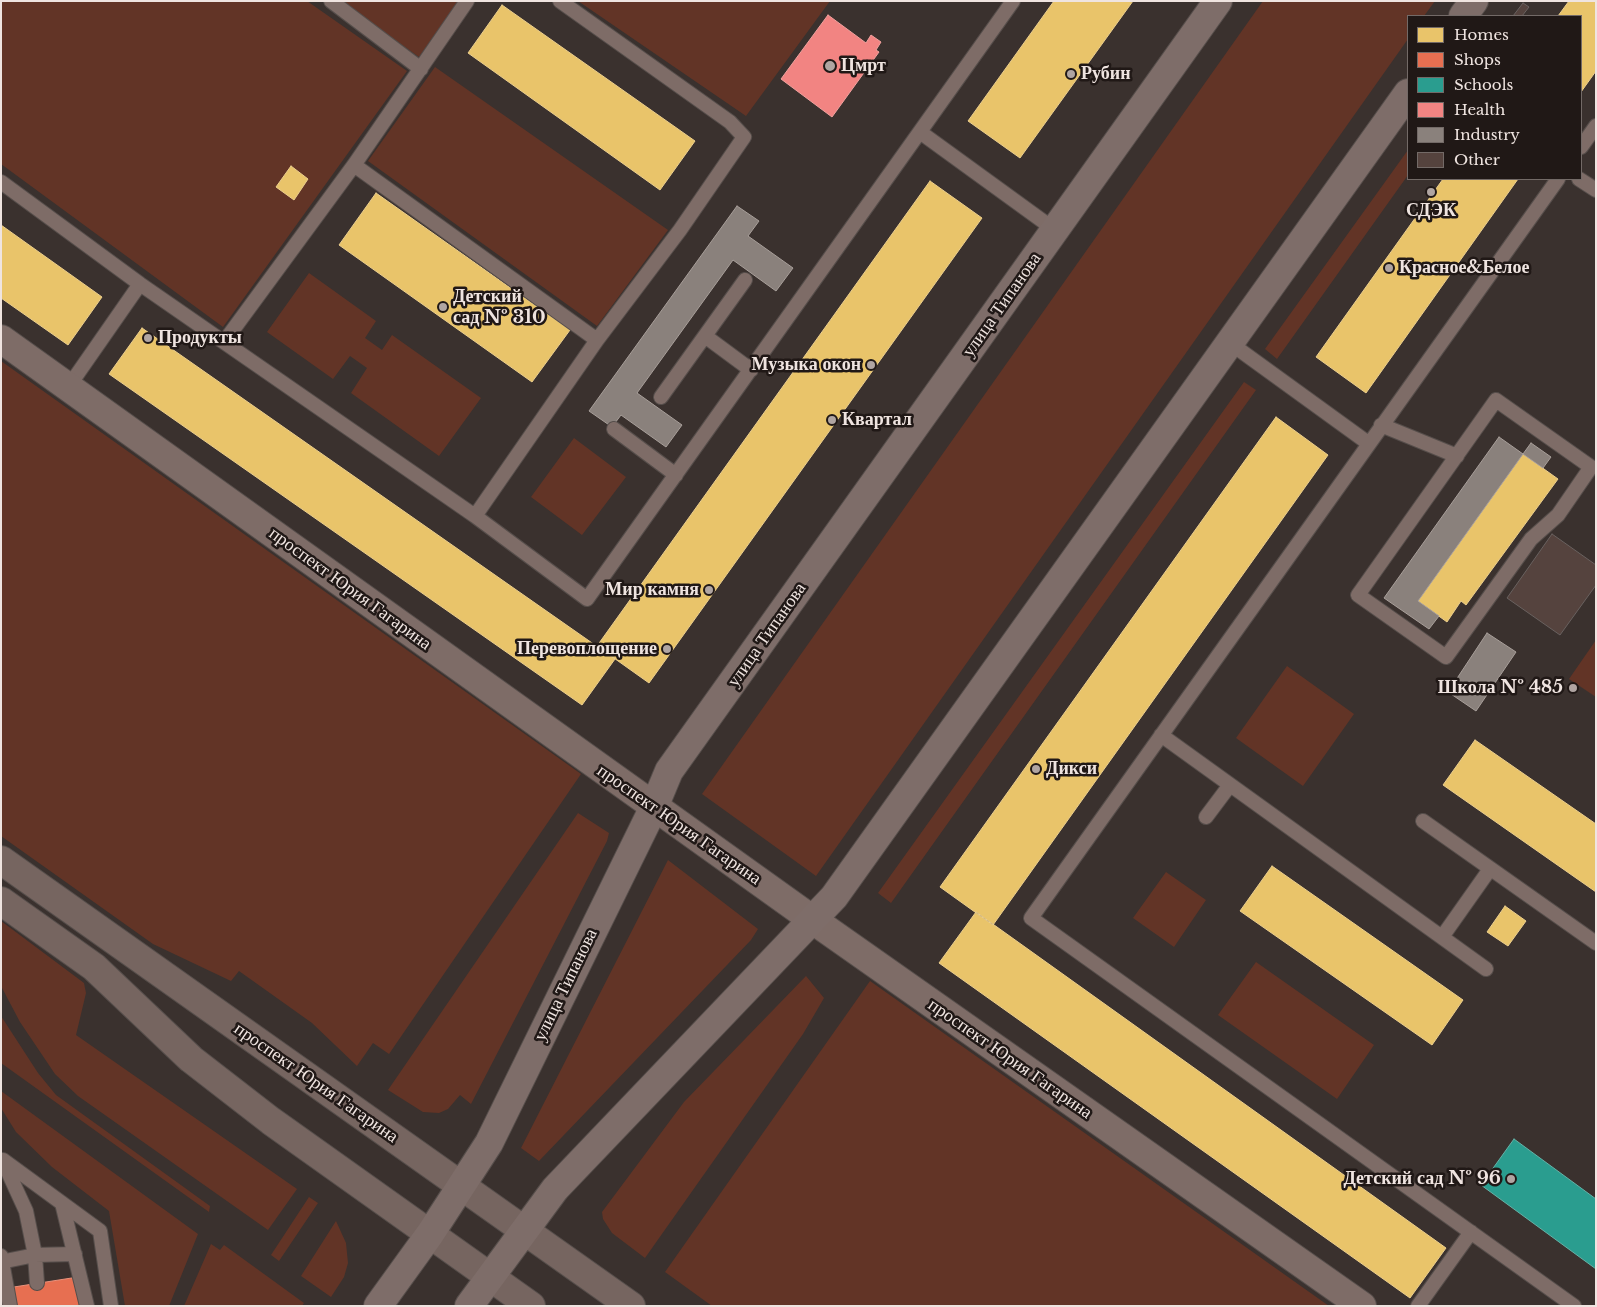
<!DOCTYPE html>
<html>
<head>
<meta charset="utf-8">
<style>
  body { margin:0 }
  #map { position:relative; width:1597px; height:1307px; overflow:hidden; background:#3a312e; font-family:"Libre Baskerville",serif }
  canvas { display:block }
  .frame { position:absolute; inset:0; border:2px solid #efe4e0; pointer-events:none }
  .legend { position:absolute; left:1407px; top:15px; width:175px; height:165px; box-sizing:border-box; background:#201816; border:1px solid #736a67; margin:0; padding:6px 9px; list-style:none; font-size:15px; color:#efe4e0 }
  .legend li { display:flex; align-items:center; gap:10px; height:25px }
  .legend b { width:25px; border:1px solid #736a67 }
</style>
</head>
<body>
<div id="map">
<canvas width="1597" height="1307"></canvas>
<div class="frame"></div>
<ul class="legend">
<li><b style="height:14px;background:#e9c46a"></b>Homes</li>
<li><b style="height:14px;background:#e76f51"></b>Shops</li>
<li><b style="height:14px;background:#2a9d8f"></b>Schools</li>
<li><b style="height:14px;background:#f28482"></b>Health</li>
<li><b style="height:14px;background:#8a817c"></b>Industry</li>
<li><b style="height:14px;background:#55433e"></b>Other</li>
</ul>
</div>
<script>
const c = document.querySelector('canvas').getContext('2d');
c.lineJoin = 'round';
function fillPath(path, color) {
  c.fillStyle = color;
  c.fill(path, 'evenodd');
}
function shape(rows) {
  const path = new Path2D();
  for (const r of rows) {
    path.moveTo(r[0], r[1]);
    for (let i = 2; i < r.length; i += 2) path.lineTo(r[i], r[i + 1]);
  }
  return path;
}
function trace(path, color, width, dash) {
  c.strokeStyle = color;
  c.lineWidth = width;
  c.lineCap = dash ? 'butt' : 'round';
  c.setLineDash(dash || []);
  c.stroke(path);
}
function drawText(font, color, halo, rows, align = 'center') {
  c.font = font + ' "Libre Baskerville",serif';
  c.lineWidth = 5;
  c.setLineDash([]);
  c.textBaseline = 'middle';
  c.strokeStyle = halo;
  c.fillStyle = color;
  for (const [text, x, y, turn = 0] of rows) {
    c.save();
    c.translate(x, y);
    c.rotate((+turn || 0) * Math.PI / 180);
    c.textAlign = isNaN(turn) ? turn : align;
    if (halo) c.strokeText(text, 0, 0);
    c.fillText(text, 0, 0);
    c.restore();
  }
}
fillPath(shape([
  [1,1,307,1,407,71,223,327,1,164],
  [340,1,458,1,419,57],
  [578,1,830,1,746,116],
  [1263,1,1435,1,1424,16,1408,16,1408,39,816,876,702,794],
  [435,67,668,230,597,326,368,161],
  [1408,150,1408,175,1277,359,1265,349],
  [309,273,376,321,365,338,382,350,392,335,481,398,439,456,351,393,367,368,350,356,333,379,267,332],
  [1,361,581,774,389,1054,373,1043,357,1066,312,1023,239,971,231,981,153,944,1,836],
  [1244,382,1256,390,891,903,878,893],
  [574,438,626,477,582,535,531,497],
  [1596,640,1596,697,1569,679],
  [1287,666,1354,714,1303,786,1236,738],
  [578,813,609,833,607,841,472,1102,471,1104,460,1095,448,1109,439,1113,423,1112,388,1090],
  [668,860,758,929,751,940,539,1161,521,1148],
  [1166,872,1206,900,1174,947,1133,918],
  [1,921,84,983,86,993,76,1035,297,1189,268,1230,78,1096,55,1074,20,1022,1,986],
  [1256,962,1374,1045,1337,1099,1218,1015],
  [806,976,824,998,803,1034,645,1258,612,1233,603,1219,602,1212,684,1102],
  [870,981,1329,1306,712,1306,665,1272],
  [1,1016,38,1073,56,1095,210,1206,209,1212,1,1063],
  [1,1091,198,1234,169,1306,125,1306,109,1211,52,1167,16,1132,1,1108],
  [309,1197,318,1203,279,1261,271,1255],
  [336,1221,346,1243,348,1263,344,1277,331,1297,301,1276],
  [211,1244,220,1250,224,1245,304,1303,302,1306,184,1306]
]), '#623426');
const homes = shape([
  [1054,1,1133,1,1020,158,968,121,1054,1],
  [1569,1,1596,1,1596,71,1581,92,1581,16,1558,16,1569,1],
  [502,5,695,141,660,190,468,53,502,5],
  [291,166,308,179,294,200,276,187,291,166],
  [1443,179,1518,179,1366,393,1316,357,1443,179],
  [930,181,982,218,649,683,597,646,930,181],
  [376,193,570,330,532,382,339,245,376,193],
  [1,225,102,297,68,345,1,298,1,225],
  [142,328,615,659,582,705,109,374,142,328],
  [1276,417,1328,455,993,925,940,887,1276,417],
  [1523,454,1558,479,1466,605,1461,601,1447,622,1418,601,1523,454],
  [1475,740,1596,824,1596,892,1443,785,1475,740],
  [1272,866,1463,1000,1432,1045,1240,911,1272,866],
  [1505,906,1526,921,1508,946,1487,932,1505,906],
  [976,912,1446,1248,1410,1298,939,963,976,912]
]);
fillPath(homes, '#e9c46a');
trace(homes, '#ebce8d', 1);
const shops = shape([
  [78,1277,83,1306,1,1306,1,1289,78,1277]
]);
fillPath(shops, '#e76f51');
trace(shops, '#e9927c', 1);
const schools = shape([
  [1514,1139,1596,1199,1596,1269,1481,1185,1514,1139]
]);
fillPath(schools, '#2a9d8f');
trace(schools, '#65b2a7', 1);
const health = shape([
  [828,15,866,43,871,35,881,42,876,50,879,52,832,117,781,79,828,15]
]);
fillPath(health, '#f28482');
trace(health, '#f1a19e', 1);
const industry = shape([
  [737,206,759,221,748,236,793,268,776,291,733,260,637,393,682,425,666,447,621,415,612,427,589,411,737,206],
  [1499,437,1523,454,1418,601,1439,616,1429,629,1384,598,1499,437],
  [1531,443,1551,457,1543,468,1523,454,1531,443],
  [1487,633,1516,652,1476,711,1448,692,1487,633]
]);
fillPath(industry, '#8a817c');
trace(industry, '#a89f9a', 1);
const building = shape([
  [1523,3,1529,7,1522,16,1513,16,1523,3],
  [1552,534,1596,565,1596,585,1560,635,1507,598,1552,534]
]);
fillPath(building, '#55433e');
trace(building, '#69615f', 1);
const service = shape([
  [331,1,421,69],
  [920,132,1055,230],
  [1581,147,1596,126],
  [354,165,597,340],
  [1558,179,1031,918,1574,1306],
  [1579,179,1596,190],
  [1,182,140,284,475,516,587,599,1013,1],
  [705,336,751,370],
  [224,342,354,165,467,1],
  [1230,343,1368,443],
  [69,386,140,284],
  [661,397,745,280],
  [1496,400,1591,467,1558,515,1531,539,1446,657,1358,595,1496,400],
  [1381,425,1457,456],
  [614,429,676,475],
  [475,516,597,340,680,230,744,137,730,122,560,1],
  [1161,735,1486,969],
  [1206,817,1230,785],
  [1423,821,1596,943],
  [1442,937,1490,869],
  [3,1160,100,1231,111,1306],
  [3,1161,26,1211,35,1255,37,1283],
  [62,1203,87,1306],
  [1,1256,10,1306],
  [1,1262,35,1255,75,1254],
  [1418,1306,1471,1232]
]);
const minor = shape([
  [1,339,813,920,1362,1306]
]);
const secondary = shape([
  [1,860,631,1306],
  [1,901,94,967,191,1059,271,1121,531,1306]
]);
const primary = shape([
  [1463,16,1474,1],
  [378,1306,430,1234,489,1143,654,807,669,771,1218,1],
  [469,1306,555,1189,834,897,1408,93]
]);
trace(service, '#564e4b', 16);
trace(minor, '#564e4b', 30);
trace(secondary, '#564e4b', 30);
trace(primary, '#564e4b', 30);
trace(service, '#7e6c67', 14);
trace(minor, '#7e6c67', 28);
trace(secondary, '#766560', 28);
trace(primary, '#7e6d69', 28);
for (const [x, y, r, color] of [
  [830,66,6,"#b0a5a2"],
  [1071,74,5,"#b0a5a2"],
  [1431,192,5,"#b0a5a2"],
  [1389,268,5,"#b0a5a2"],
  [443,307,5,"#b0a5a2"],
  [148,338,5,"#b0a5a2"],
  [871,365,5,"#b0a5a2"],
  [832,420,5,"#b0a5a2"],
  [709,590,5,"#b0a5a2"],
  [667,649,5,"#b0a5a2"],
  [1573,688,5,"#b0a5a2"],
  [1036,769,5,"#b0a5a2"],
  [1511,1179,5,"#b0a5a2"]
]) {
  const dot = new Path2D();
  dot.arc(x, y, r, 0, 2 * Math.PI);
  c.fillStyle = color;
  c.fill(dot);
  trace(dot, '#201816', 2);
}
drawText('bold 18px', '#efe4e0', '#201816', [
  ["Цмрт",841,66],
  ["Рубин",1081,74],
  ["СДЭК",1431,211,"center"],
  ["Красное&Белое",1399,268],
  ["Детский",453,297],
  ["сад № 310",453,318],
  ["Продукты",158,338],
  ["Музыка окон",861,365,"right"],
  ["Квартал",842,420],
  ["Мир камня",699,590,"right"],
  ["Перевоплощение",657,649,"right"],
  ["Школа № 485",1563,688,"right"],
  ["Дикси",1046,769],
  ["Детский сад № 96",1501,1179,"right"]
], 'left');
drawText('18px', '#efe4e0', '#201816', [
  ["улица Типанова",1002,305,-55],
  ["проспект Юрия Гагарина",350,589,36],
  ["улица Типанова",767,635,-55],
  ["проспект Юрия Гагарина",679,825,35],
  ["улица Типанова",566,985,-64],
  ["проспект Юрия Гагарина",1010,1059,35],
  ["проспект Юрия Гагарина",316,1083,35]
]);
</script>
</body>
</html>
